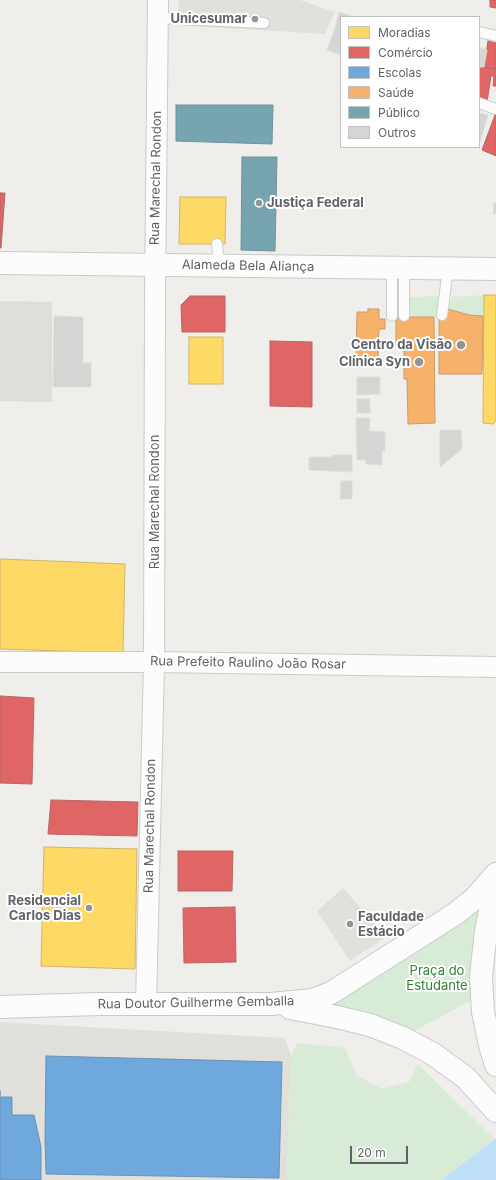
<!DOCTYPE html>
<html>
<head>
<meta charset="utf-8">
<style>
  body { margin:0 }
  #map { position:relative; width:496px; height:1180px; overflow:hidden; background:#efeeea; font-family:Inter,sans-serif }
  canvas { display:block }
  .legend { position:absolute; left:340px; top:16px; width:140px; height:132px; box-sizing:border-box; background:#fff; border:1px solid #bfc1c3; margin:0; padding:5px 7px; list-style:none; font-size:12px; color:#5f6368 }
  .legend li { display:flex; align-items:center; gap:8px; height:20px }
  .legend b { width:20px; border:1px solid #bfc1c3 }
  .scale { position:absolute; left:350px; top:1146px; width:58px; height:18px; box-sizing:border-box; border:2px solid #5f6368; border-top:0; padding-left:5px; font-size:12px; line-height:14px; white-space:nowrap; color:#5f6368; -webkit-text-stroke:3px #fff; paint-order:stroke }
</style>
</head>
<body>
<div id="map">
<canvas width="496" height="1180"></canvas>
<ul class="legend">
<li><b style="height:11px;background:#ffd966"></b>Moradias</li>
<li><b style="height:11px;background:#e06666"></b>Comércio</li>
<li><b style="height:11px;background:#6fa8dc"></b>Escolas</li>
<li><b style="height:11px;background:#f6b26b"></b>Saúde</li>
<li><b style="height:11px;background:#76a5af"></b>Público</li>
<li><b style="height:11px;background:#d6d5d3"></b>Outros</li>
</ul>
<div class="scale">20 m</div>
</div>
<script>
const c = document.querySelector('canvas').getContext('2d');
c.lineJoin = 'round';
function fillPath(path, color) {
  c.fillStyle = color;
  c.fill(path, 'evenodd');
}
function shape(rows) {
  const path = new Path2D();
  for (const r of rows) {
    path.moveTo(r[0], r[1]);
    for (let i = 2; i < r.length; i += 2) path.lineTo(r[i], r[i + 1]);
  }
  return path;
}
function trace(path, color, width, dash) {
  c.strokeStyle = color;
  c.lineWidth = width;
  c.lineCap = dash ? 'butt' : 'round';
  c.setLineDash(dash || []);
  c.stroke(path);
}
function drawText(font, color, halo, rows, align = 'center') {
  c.font = font + ' Inter,sans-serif';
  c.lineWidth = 4;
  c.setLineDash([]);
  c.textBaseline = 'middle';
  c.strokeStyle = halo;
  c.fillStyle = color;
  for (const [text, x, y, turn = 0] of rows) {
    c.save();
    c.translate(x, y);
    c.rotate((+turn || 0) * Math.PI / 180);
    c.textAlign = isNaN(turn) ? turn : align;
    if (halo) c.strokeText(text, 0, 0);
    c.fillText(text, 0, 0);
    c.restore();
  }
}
fillPath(shape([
  [0,301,52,302,52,402,0,401]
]), '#dfddda');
fillPath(shape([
  [179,0,300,0,335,12,325,34,177,25],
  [343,888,386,937,350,961,317,911],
  [0,1022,285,1038,291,1056,287,1180,0,1180]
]), '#e2e0da');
fillPath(shape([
  [484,295,483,316,469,315,448,309,452,297],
  [440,296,439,315,434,317,407,317,409,297],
  [479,907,474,999,412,1032,306,1005],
  [297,1043,345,1048,357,1076,382,1089,409,1082,418,1064,494,1139,441,1180,287,1180,291,1056]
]), '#d8ebd6');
fillPath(shape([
  [496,1138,496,1180,441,1180]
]), '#bfe0f9');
const homes = shape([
  [180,197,226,197,225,244,179,244,180,197],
  [484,295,496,295,496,421,493,424,483,423,484,295],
  [189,337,223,337,223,384,189,384,189,337],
  [0,559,125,564,123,653,0,649,0,559],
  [44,847,137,849,135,969,41,966,44,847]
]);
fillPath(homes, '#ffd966');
trace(homes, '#cfb667', 1);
const shops = shape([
  [490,0,496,0,496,8,490,7,490,0],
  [488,41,496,43,496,69,484,67,488,41],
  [479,67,496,69,496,86,493,86,494,76,491,76,487,102,479,100,479,67],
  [495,115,496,115,496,156,482,150,495,115],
  [0,193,5,193,1,248,0,248,0,193],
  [190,296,225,296,225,332,182,332,181,305,190,296],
  [270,341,312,342,312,407,270,406,270,341],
  [0,696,34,698,32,784,0,783,0,696],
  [51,800,138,802,137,836,48,834,51,800],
  [178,851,233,851,232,891,178,891,178,851],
  [235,907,236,962,184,963,183,908,235,907]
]);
fillPath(shops, '#e06666');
trace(shops, '#b96567', 1);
const schools = shape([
  [46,1056,282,1062,279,1178,46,1174,45,1140,46,1056],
  [0,1091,0,1097,12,1097,12,1115,34,1115,41,1147,41,1180,0,1180,0,1091]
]);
fillPath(schools, '#6fa8dc');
trace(schools, '#6a93b9', 1);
const health = shape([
  [368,309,379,309,379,319,385,319,385,329,379,329,378,361,366,361,366,364,356,364,357,312,368,312,368,309],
  [448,309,469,315,483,316,482,374,439,374,439,315,448,309],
  [396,317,434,317,435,423,408,424,407,379,404,379,404,345,396,345,396,317]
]);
fillPath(health, '#f6b26b');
trace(health, '#c99a6a', 1);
const public = shape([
  [176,105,273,105,272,144,176,141,176,105],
  [242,157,277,157,275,251,241,250,242,157]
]);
fillPath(public, '#76a5af');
trace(public, '#6f919a', 1);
const building = shape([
  [339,12,354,17,341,17,341,55,327,50,335,28,339,12],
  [481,48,487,50,484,67,479,67,479,55,481,48],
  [479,113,488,115,480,142,479,142,479,113],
  [494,203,496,203,496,214,493,214,494,203],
  [54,316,83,317,83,363,91,363,91,387,53,387,54,316],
  [357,377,380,377,380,394,357,395,357,377],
  [357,399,370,399,370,413,357,413,357,399],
  [356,418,370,418,369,431,385,432,385,451,382,451,382,465,366,464,366,460,357,460,356,418],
  [440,430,461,430,462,449,440,467,440,430],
  [333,455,352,455,352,472,309,470,309,457,333,457,333,455],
  [341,481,352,481,352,499,340,499,341,481]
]);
fillPath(building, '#d6d5d3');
trace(building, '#deddd9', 1);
const lane = shape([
  [158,18,264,23],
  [479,32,496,36],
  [479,103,496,109],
  [217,244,219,266],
  [442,315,448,269],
  [392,316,392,268],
  [404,316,404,268]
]);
const street = shape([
  [0,662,154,662,496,667],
  [146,1005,154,662,155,296,158,0]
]);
const secondary = shape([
  [0,263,496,269],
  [496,883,486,931,481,977,483,1012,490,1045,496,1065],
  [0,1007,99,1004,271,1004,312,1000,331,993,455,914,474,899,496,874],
  [290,1008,337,1017,370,1025,403,1038,433,1054,466,1078,496,1111]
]);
trace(lane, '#cbcccc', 12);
trace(street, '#cbcccc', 22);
trace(secondary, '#cacacb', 24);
trace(lane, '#fdfcfc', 10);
trace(street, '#fdfcfc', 20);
trace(secondary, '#fdfcfc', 22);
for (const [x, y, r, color] of [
  [255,19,4,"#919496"],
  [259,203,4,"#919496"],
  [461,345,5,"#919496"],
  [419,362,5,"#919496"],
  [89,908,4,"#919496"],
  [350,924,4,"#919496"]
]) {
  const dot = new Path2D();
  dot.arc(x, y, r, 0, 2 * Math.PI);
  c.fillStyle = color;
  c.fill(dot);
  trace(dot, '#fff', 1.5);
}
drawText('bold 13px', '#5f6368', '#fff', [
  ["Unicesumar",247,19],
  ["Justiça Federal",267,203,"left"],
  ["Centro da Visão",452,345],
  ["Clínica Syn",410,362],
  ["Residencial",81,901],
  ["Carlos Dias",81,916],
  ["Faculdade",358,917,"left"],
  ["Estácio",358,932,"left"]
], 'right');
drawText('13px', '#5f6368', '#fff', [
  ["Rua Marechal Rondon",156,178,-89],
  ["Alameda Bela Aliança",248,266,1],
  ["Rua Marechal Rondon",155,502,-90],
  ["Rua Prefeito Raulino João Rosar",248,663,1],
  ["Rua Marechal Rondon",150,826,-89],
  ["Rua Doutor Guilherme Gemballa",196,1003,-1]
]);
drawText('13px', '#348238', '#fff', [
  ["Praça do",437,971],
  ["Estudante",437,986]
]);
</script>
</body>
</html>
